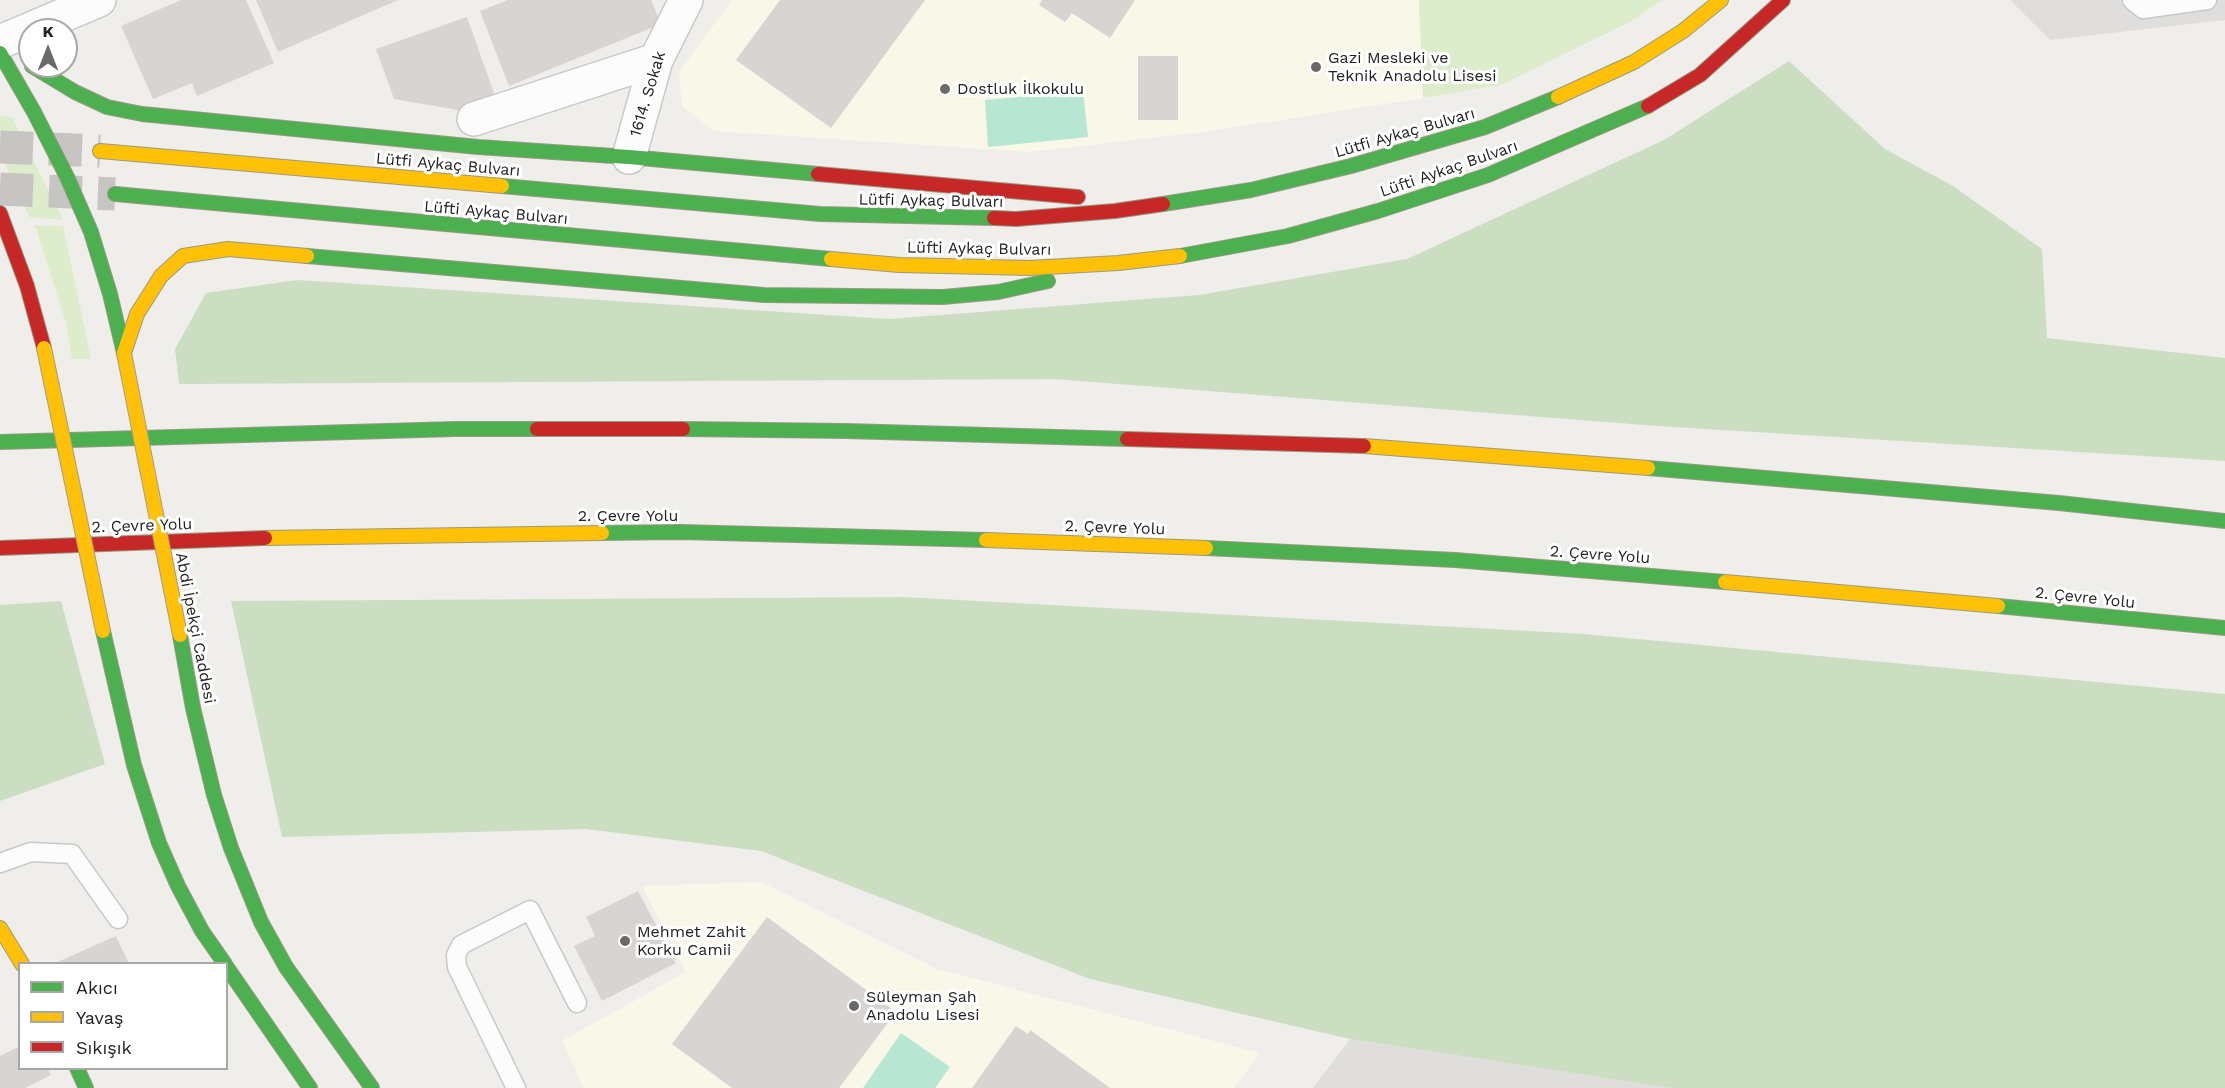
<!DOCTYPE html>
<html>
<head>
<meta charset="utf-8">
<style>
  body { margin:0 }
  #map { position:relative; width:2225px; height:1088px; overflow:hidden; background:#f0eeeb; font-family:"Work Sans",sans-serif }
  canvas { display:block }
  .legend { position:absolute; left:18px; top:962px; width:210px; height:108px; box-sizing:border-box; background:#fff; border:2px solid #a7a7a7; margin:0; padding:8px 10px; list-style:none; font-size:18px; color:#222 }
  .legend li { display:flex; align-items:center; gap:12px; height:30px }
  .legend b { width:30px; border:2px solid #a7a7a7 }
  .north { position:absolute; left:18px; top:18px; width:60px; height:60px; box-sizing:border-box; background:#fff; border:2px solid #a7a7a7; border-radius:50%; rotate:0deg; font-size:16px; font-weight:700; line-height:24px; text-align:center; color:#222 }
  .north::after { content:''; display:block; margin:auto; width:21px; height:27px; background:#6a6968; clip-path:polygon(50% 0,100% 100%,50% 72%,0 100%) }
</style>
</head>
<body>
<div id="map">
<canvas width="2225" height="1088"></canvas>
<ul class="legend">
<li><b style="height:8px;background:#4caf50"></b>Akıcı</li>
<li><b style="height:8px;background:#ffc107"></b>Yavaş</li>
<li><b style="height:8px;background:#c62828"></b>Sıkışık</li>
</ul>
<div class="north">K</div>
</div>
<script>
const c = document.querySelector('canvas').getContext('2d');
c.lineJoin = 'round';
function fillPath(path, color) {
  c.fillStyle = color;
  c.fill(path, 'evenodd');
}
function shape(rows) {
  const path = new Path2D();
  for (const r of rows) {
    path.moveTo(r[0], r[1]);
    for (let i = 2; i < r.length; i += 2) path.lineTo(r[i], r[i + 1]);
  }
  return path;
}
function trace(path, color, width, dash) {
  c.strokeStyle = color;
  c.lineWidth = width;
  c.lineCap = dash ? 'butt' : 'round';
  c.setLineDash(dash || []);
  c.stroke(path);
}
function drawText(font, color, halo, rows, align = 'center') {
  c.font = font + ' "Work Sans",sans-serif';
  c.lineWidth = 6;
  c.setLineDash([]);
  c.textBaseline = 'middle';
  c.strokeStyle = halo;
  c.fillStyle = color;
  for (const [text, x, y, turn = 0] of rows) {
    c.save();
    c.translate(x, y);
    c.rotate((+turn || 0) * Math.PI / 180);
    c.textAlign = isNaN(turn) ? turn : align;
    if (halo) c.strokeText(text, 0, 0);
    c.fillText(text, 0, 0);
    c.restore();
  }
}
fillPath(shape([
  [2010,0,2225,0,2225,20,2050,40],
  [1350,1039,1671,1088,1313,1088]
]), '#dfdedc');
fillPath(shape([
  [732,0,1419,0,1423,98,1210,131,1030,152,714,131,682,106,679,72],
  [761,882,937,969,1260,1053,1234,1088,584,1088,562,1041,686,972,642,886]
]), '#f8f7e8');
fillPath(shape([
  [1419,0,1662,0,1630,22,1503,84,1423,98],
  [0,115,12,117,63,220,29,217,0,152],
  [35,225,63,226,91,359,72,359,66,323]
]), '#ddeccb');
fillPath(shape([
  [1789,61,1885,149,1953,186,2042,249,2047,338,2225,358,2225,461,1657,426,1054,379,179,384,175,349,206,293,297,280,889,319,1199,295,1407,259,1664,140],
  [904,597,1584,634,2225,694,2225,1088,1671,1088,1350,1039,1090,979,761,851,586,829,282,837,231,601],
  [61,601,105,764,0,801,0,605]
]), '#cbdec1');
fillPath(shape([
  [1083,91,1088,137,988,147,985,100],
  [901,1033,950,1067,935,1088,863,1088]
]), '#b7e6d2');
fillPath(shape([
  [181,0,246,0,274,63,197,96,192,83,153,99,121,26],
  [256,0,398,0,278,52],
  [508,0,651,0,661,24,509,86,480,11],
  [780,0,925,0,831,128,736,60],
  [1042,0,1135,0,1110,38,1072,13,1065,22,1039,5],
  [467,17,496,99,463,111,394,99,376,49],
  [1138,56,1178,56,1178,120,1138,120],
  [638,891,676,963,602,1001,574,946,595,936,586,917],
  [767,917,896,1012,839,1088,732,1088,672,1044],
  [116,936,129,964,53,964],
  [1016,1026,1028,1034,1030,1030,1110,1088,972,1088],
  [20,1046,20,1068,47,1068,51,1075,25,1088,0,1088,0,1056]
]), '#d7d4d2');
trace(shape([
  [0,147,100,151],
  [0,189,115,194]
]), '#c7c5c3', 33, [33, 16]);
const lane = shape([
  [2132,0,2143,9,2207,0],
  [0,863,31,852,72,854,118,919],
  [516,1088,457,967,456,955,461,945,530,910,577,1003]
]);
const street = shape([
  [0,42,99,0],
  [474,119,656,60],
  [629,157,656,60,686,0]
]);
const fast = shape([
  [0,53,34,112,67,177,91,232,110,294,124,353],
  [32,66,75,92,107,107,142,114,478,147,629,157,818,174],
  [502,186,820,214,994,218],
  [115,194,831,259],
  [1163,204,1251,190,1351,166,1485,127,1558,97],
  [307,256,764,295,943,297,998,292,1048,281],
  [1180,256,1288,236,1378,211,1488,175,1648,106],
  [683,429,846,431,1127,439],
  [0,442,456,429,537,429],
  [1648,468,2059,503,2225,521],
  [602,533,680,532,986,540],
  [1206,548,1455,560,1725,582],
  [1998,606,2225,628],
  [103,631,134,765,159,843,178,886,202,931,225,964],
  [180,635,193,708,214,795,231,848,261,922,286,967,372,1088],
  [226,966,310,1088],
  [77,1068,86,1088]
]);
const slow = shape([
  [1558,97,1634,62,1683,31,1721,0],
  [100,151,502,186],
  [831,259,899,265,1030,268,1118,263,1180,256],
  [124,353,137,314,161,276,183,256,228,249,307,256],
  [1364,446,1648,468],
  [265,538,602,533],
  [986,540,1206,548],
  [1725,582,1998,606],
  [0,928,22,964]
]);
const jam = shape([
  [1648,106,1700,75,1783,0],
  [818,174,1078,197],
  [0,213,27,286,44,348],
  [994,218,1016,219,1115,211,1163,204],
  [537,429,683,429],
  [1127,439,1364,446],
  [0,548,265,538]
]);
trace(lane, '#c9c8c7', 21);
trace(street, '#c9c8c7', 36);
trace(fast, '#999a82', 16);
trace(slow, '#999a82', 16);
trace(jam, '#999a82', 16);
trace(lane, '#fdfcfc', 18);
trace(street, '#fdfcfc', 33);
trace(fast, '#4caf50', 14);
trace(slow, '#ffc107', 14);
trace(jam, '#c62828', 14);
const slowBridge = shape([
  [44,348,103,631],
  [124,353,180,635]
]);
trace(slowBridge, '#a79c86', 16, []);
trace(slowBridge, '#ffc107', 14);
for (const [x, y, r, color] of [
  [1316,67,6,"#6a6968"],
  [945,89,6,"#6a6968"],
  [625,941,6,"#6a6968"],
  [854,1006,6,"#6a6968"]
]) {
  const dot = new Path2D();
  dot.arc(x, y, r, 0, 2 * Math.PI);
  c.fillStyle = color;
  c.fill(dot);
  trace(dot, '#fff', 2);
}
drawText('16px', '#222', '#fff', [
  ["Gazi Mesleki ve",1328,58],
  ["Teknik Anadolu Lisesi",1328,76],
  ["Dostluk İlkokulu",957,89],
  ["Mehmet Zahit",637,932],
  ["Korku Camii",637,950],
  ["Süleyman Şah",866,997],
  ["Anadolu Lisesi",866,1015]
], 'left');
drawText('16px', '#222', '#fff', [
  ["1614. Sokak",648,94,-73],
  ["Lütfi Aykaç Bulvarı",1405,133,-16],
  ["Lütfi Aykaç Bulvarı",448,165,5],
  ["Lüfti Aykaç Bulvarı",1449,169,-19],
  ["Lütfi Aykaç Bulvarı",931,201,1],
  ["Lüfti Aykaç Bulvarı",496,213,5],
  ["Lüfti Aykaç Bulvarı",979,249,1],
  ["2. Çevre Yolu",628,516],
  ["2. Çevre Yolu",142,526,-2],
  ["2. Çevre Yolu",1115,528,2],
  ["2. Çevre Yolu",1600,555,4],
  ["2. Çevre Yolu",2085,598,6],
  ["Abdi İpekçi Caddesi",195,628,79]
]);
</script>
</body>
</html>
